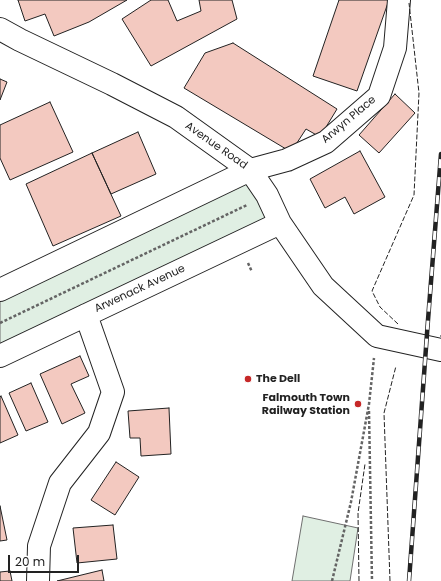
<!DOCTYPE html>
<html>
<head>
<meta charset="utf-8">
<style>
  body { margin:0 }
  #map { position:relative; width:441px; height:581px; overflow:hidden; background:#fff; font-family:Poppins,sans-serif }
  canvas { display:block }
  .scale { position:absolute; left:8px; top:555px; width:71px; height:18px; box-sizing:border-box; border:2px solid #222; border-top:0; padding-left:5px; font-size:12px; line-height:14px; white-space:nowrap; color:#222; -webkit-text-stroke:3px #fff; paint-order:stroke }
</style>
</head>
<body>
<div id="map">
<canvas width="441" height="581"></canvas>
<div class="scale">20 m</div>
</div>
<script>
const c = document.querySelector('canvas').getContext('2d');
c.lineJoin = 'round';
function fillPath(path, color) {
  c.fillStyle = color;
  c.fill(path, 'evenodd');
}
function shape(rows) {
  const path = new Path2D();
  for (const r of rows) {
    path.moveTo(r[0], r[1]);
    for (let i = 2; i < r.length; i += 2) path.lineTo(r[i], r[i + 1]);
  }
  return path;
}
function trace(path, color, width, dash) {
  c.strokeStyle = color;
  c.lineWidth = width;
  c.lineCap = dash ? 'butt' : 'round';
  c.setLineDash(dash || []);
  c.stroke(path);
}
function drawText(font, color, halo, rows, align = 'center') {
  c.font = font + ' Poppins,sans-serif';
  c.lineWidth = 3;
  c.setLineDash([]);
  c.textBaseline = 'middle';
  c.strokeStyle = halo;
  c.fillStyle = color;
  for (const [text, x, y, turn = 0] of rows) {
    c.save();
    c.translate(x, y);
    c.rotate((+turn || 0) * Math.PI / 180);
    c.textAlign = isNaN(turn) ? turn : align;
    if (halo) c.strokeText(text, 0, 0);
    c.fillText(text, 0, 0);
    c.restore();
  }
}
const green = shape([
  [249,175,273,221,0,351,0,294,249,175],
  [303,516,358,528,350,581,292,581,303,516]
]);
fillPath(green, '#e0efe3');
trace(green, '#6f6f6f', 1);
const building = shape([
  [18,0,127,0,89,22,54,36,45,14,25,21,18,0],
  [151,0,168,0,177,21,201,11,199,0,232,0,237,19,151,66,122,19,151,0],
  [339,0,389,0,357,91,313,76,339,0],
  [233,43,337,109,320,137,306,129,291,152,184,88,205,53,233,43],
  [0,79,7,82,0,100,0,79],
  [395,94,415,113,379,153,359,135,395,94],
  [50,102,73,152,10,180,0,158,0,125,50,102],
  [138,132,156,174,111,194,92,153,138,132],
  [360,151,385,197,354,214,345,197,325,208,310,179,360,151],
  [92,153,121,216,53,246,26,184,92,153],
  [80,356,89,376,71,384,85,413,62,424,40,374,80,356],
  [31,383,48,422,26,431,9,393,31,383],
  [1,396,18,435,0,443,0,397,1,396],
  [169,408,171,454,141,456,140,438,130,438,128,411,169,408],
  [116,462,139,477,115,515,91,500,116,462],
  [0,506,7,540,0,541,0,506],
  [113,525,117,559,77,563,73,528,113,525],
  [102,570,104,581,57,581,102,570],
  [10,571,12,581,0,581,0,572,10,571]
]);
fillPath(building, '#f3c9c0');
trace(building, '#222', 1);
const minor = shape([
  [0,29,20,40,112,84,176,117,250,170,267,195,280,223,323,286,377,336,441,350],
  [0,290,250,170,287,160,326,142,379,96,395,48,399,0],
  [0,356,280,223],
  [38,581,39,546,60,483,99,433,113,392,86,315]
]);
trace(minor, '#222', 24);
trace(shape([
  [248,263,252,272],
  [0,323,247,205],
  [369,411,372,581],
  [332,581,351,502,369,404,374,358]
]), '#646464', 2.5, [3, 2]);
trace(minor, '#fff', 22);
const rail = shape([
  [409,581,428,320,441,154]
]);
trace(rail, '#222', 4.5);
trace(rail, '#fff', 3, [9]);
trace(shape([
  [398,324,380,307,372,291,414,195,419,93,409,3],
  [440,336,441,336],
  [359,581,358,513,365,464],
  [390,581,384,413,396,366]
]), '#222', 1, [5, 2]);
for (const [x, y, r, color] of [
  [248,379,4,"#c62828"],
  [358,404,4,"#c62828"]
]) {
  const dot = new Path2D();
  dot.arc(x, y, r, 0, 2 * Math.PI);
  c.fillStyle = color;
  c.fill(dot);
  trace(dot, '#fff', 1.5);
}
drawText('11px', '#222', '#fff', [
  ["Arwyn Place",349,120,-40],
  ["Avenue Road",216,146,35],
  ["Arwenack Avenue",140,289,-25]
]);
drawText('bold 11px', '#222', '#fff', [
  ["The Dell",256,379],
  ["Falmouth Town",350,398,"right"],
  ["Railway Station",350,411,"right"]
], 'left');
</script>
</body>
</html>
